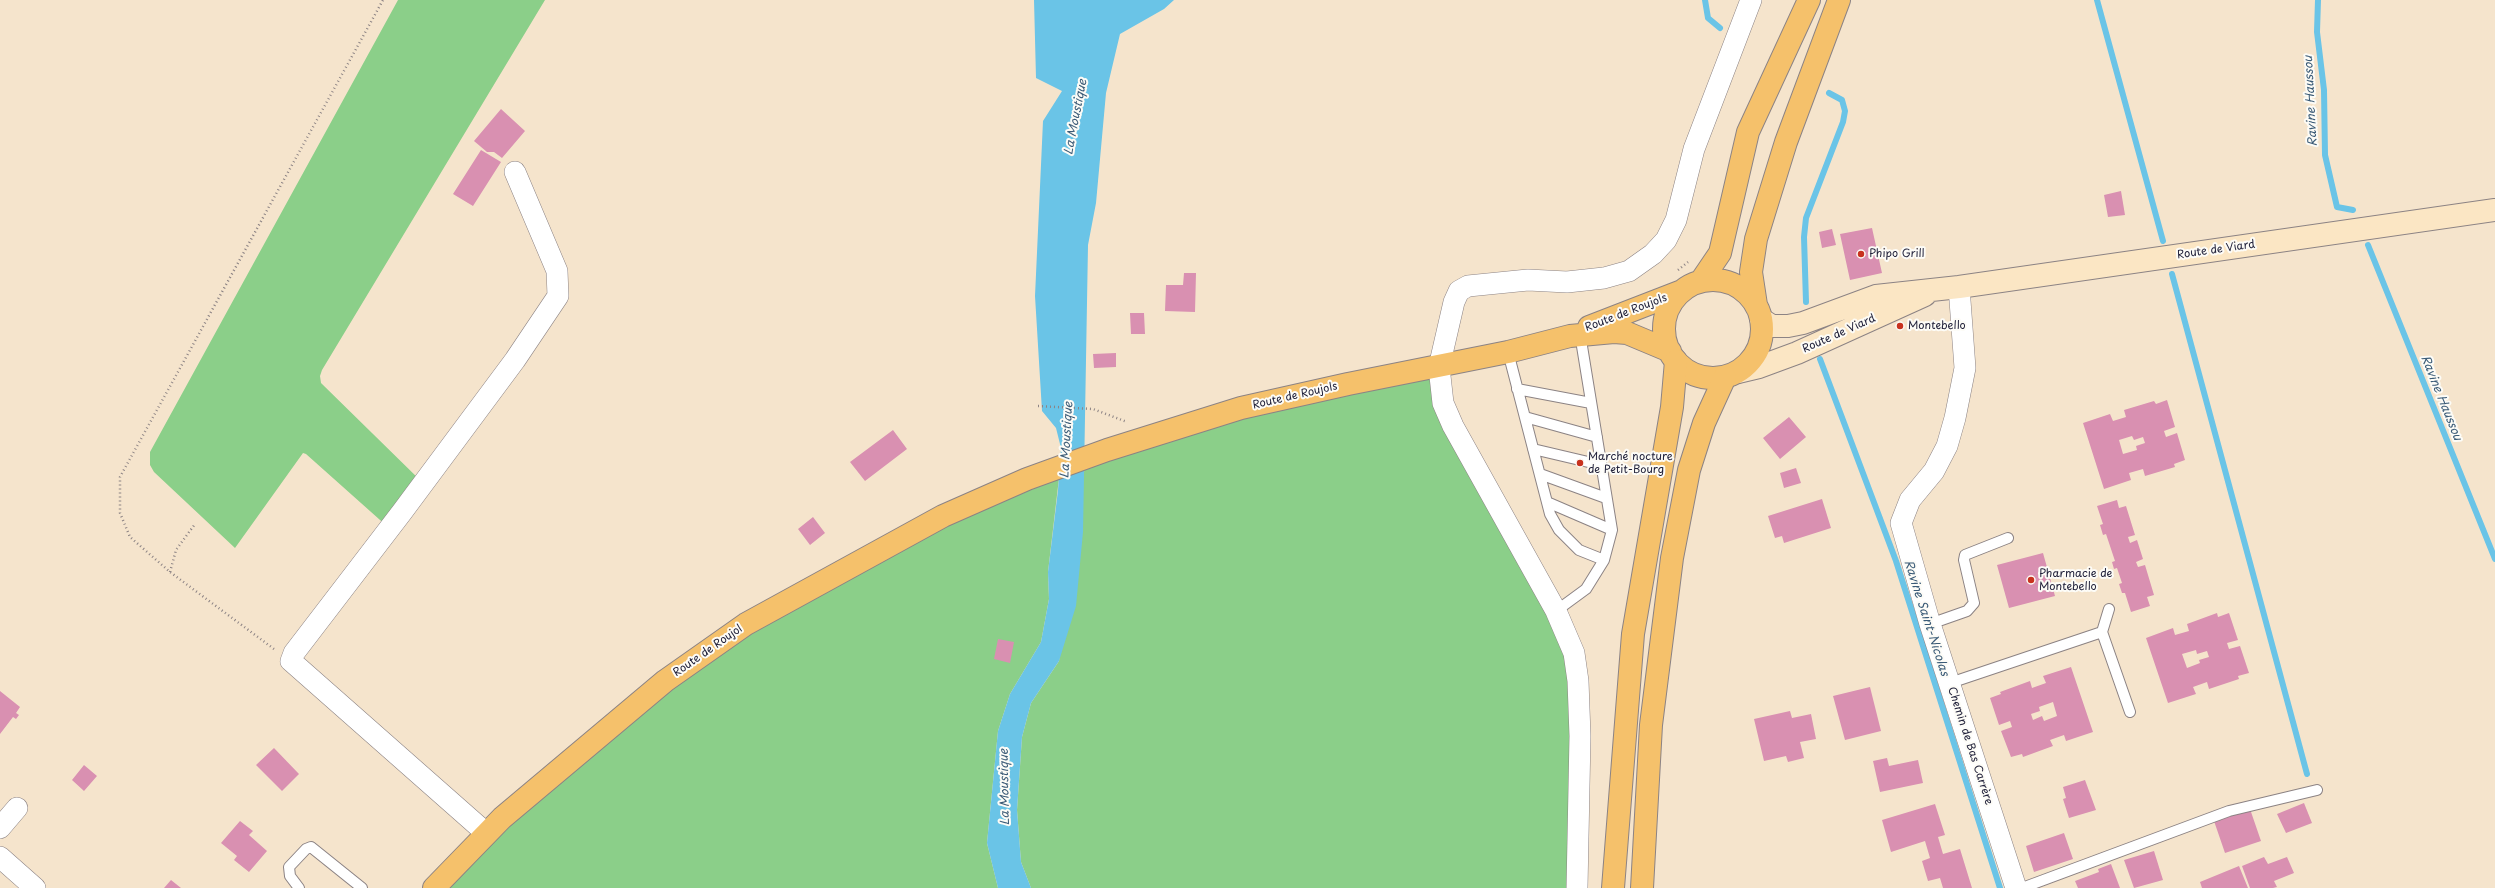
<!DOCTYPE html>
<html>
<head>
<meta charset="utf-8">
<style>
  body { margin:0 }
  canvas { display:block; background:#f5e4cc }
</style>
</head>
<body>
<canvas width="2495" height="888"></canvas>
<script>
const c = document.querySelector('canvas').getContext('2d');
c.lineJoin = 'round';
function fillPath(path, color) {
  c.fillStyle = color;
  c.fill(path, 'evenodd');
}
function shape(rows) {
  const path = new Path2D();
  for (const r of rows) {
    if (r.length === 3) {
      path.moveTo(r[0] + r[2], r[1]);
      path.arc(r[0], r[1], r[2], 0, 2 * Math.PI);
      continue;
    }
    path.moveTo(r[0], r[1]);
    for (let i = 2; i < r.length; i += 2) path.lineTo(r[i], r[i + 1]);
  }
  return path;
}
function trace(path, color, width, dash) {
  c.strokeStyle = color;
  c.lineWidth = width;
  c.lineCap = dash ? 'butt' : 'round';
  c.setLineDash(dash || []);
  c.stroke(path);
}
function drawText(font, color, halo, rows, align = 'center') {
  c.font = font + ' "Playpen Sans",sans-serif';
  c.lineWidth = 4;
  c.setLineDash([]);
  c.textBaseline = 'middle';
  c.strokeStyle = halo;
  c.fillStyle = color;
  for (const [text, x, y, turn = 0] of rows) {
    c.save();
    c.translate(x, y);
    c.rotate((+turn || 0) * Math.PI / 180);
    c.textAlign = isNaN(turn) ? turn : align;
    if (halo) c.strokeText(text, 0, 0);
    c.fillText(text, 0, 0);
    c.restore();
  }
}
fillPath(shape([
  [398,0,545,0,322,370,320,376,321,383,423,483,389,528,306,454,303,453,235,548,154,472,150,465,150,452],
  [1439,367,1440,379,1574,653,1577,888,1031,888,1021,862,1017,810,1022,737,1031,703,1059,661,1086,457],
  [1059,478,1048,572,1049,599,1041,642,1010,694,998,731,987,843,998,888,435,888,665,681,943,516]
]), '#8bcf89');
fillPath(shape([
  [1034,0,1174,0,1164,9,1120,34,1106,93,1096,203,1088,245,1083,532,1076,606,1059,661,1031,703,1022,737,1017,810,1021,862,1031,888,998,888,987,843,998,731,1010,694,1041,642,1049,599,1048,572,1058,490,1061,448,1056,428,1042,411,1035,296,1043,121,1062,91,1036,78]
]), '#6ac4e7');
trace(shape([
  [1705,0,1708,18,1720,28],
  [2097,0,2163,241],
  [2318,0,2317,32,2324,90,2325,155,2337,207,2353,210],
  [2368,245,2495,559],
  [2172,274,2307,774],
  [1806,302,1804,237,1806,218,1843,122,1845,111,1842,100,1829,93],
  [1820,359,1896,561,2000,888]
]), '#6ac4e7', 6);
fillPath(shape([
  [501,109,525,131,502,158,494,152,487,152,474,141],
  [481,150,501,162,473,206,453,194],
  [2121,191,2125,215,2108,217,2104,195],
  [1872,228,1882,273,1850,280,1840,234],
  [1832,229,1836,245,1822,248,1819,232],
  [1184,273,1196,273,1195,312,1165,311,1166,285,1183,285],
  [1130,313,1144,313,1145,334,1131,334],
  [1116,353,1116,367,1094,368,1093,354],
  [2167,400,2175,427,2164,431,2166,437,2177,433,2185,460,2174,464,2175,467,2145,476,2143,469,2129,473,2131,480,2104,489,2083,423,2110,414,2113,421,2126,417,2124,410,2154,401,2156,404],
  [2132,436,2134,440,2143,437,2145,443,2136,446,2137,450,2123,454,2119,440],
  [1789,417,1806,437,1780,459,1763,438],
  [893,430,907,449,865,481,850,462],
  [1796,468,1801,483,1784,488,1780,473],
  [1822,499,1831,528,1784,543,1782,536,1775,538,1768,516],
  [2117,500,2119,508,2126,506,2135,535,2128,537,2130,543,2137,540,2143,559,2136,562,2138,567,2145,565,2154,595,2147,597,2150,606,2131,612,2125,593,2122,593,2119,584,2122,583,2117,568,2114,569,2112,562,2115,561,2106,534,2103,535,2100,525,2103,524,2097,506],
  [813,517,825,533,810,545,798,529],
  [2043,553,2055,596,2009,608,1997,565],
  [2217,613,2218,617,2229,613,2238,640,2227,643,2229,649,2240,646,2249,673,2238,676,2239,679,2209,689,2207,682,2193,687,2196,694,2168,703,2146,638,2173,628,2175,635,2189,631,2187,624],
  [2196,650,2197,654,2207,651,2209,657,2199,660,2200,663,2187,668,2182,654],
  [998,639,1014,642,1010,663,994,659],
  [2071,667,2093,732,2066,741,2064,735,2050,740,2053,746,2023,757,2022,754,2011,757,2001,731,2012,727,2010,721,1999,725,1990,698,2001,694,2000,692,2030,681,2032,688,2046,683,2043,676],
  [2053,702,2057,716,2044,721,2042,716,2033,720,2031,714,2040,711,2039,707],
  [1870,687,1881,731,1845,740,1833,696],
  [0,691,20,707,16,713,19,715,16,719,13,717,0,734],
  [1790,711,1792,718,1811,714,1816,739,1800,742,1804,758,1788,762,1786,756,1764,761,1754,719],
  [274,748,299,774,282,791,256,765],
  [1887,758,1889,766,1918,760,1923,783,1880,792,1873,761],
  [84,765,97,776,84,791,72,780],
  [2085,780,2096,810,2069,818,2063,799,2066,798,2063,787],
  [2304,803,2312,823,2286,833,2277,814],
  [1935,804,1945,835,1938,837,1943,854,1960,849,1972,888,1943,888,1940,878,1928,881,1922,861,1930,858,1925,841,1891,852,1882,820],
  [2250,809,2261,841,2225,853,2214,821],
  [240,821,253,831,249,835,267,851,249,872,234,860,237,856,221,843],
  [2064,833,2073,859,2034,872,2026,846],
  [2154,851,2163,880,2134,888,2124,860],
  [2264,857,2268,864,2287,857,2294,873,2274,881,2277,887,2273,888,2250,888,2242,866],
  [2111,864,2120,888,2078,888,2075,881,2099,872,2098,869],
  [2239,866,2248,888,2202,888,2200,882],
  [171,880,181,888,164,888]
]), '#d990b1');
const lane = shape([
  [1508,352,1550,514,1559,530,1579,550,1604,560],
  [1517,389,1591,403],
  [1525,417,1597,437],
  [1533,449,1601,465],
  [1540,474,1606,498],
  [1547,502,1612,530],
  [1556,611,1586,589,1604,560,1612,530,1580,334],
  [1930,624,1967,611,1974,603,1964,560,1965,555,2008,538],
  [2102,632,2130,712],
  [1950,683,2102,632,2109,609],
  [299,888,290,876,289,867,306,849,311,847,362,888],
  [2022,888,2229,811,2317,790]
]);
const street = shape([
  [1959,287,1965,368,1955,418,1947,446,1934,471,1910,500,1901,523,1930,624,2016,888],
  [0,828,17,808],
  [486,833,291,661,294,653,402,512,515,360,558,296,557,271,515,172],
  [0,857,35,888],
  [1577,888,1580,736,1578,681,1574,653,1556,611,1453,426,1443,403,1439,367,1454,302,1459,291,1468,286,1528,280,1567,282,1604,278,1629,271,1653,254,1666,240,1676,220,1694,149,1751,0]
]);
const secondary = shape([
  [1761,319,1772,326,1788,326,1803,323,1876,296,1959,287,2495,210],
  [1738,372,1759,367,1797,353,1925,295]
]);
const primary = shape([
  [1713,329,49],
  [1701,281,1720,253,1748,132,1809,0],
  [1756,305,1751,272,1756,239,1786,142,1839,0],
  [1589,327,1682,291],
  [434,888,502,818,665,681,746,624,943,516,1027,479,1107,450,1241,408,1348,384,1508,352,1570,336,1614,332,1627,333,1670,351]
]);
const highway = shape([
  [1613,888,1633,634,1672,407,1676,361],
  [1642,888,1651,725,1672,558,1689,470,1704,423,1725,377]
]);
trace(lane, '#8c8384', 12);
trace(street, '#8c8384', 22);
trace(secondary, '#8c8384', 24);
trace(primary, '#8c8384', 24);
trace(highway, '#8c8384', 24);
trace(shape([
  [1678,270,1688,262],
  [1038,406,1093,409,1127,422],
  [170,572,176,550,195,524],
  [274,649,170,572,130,537,120,513,120,477,383,0]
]), '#8c8384', 2.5, [1, 3]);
trace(lane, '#fff', 10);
trace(street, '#fff', 21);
trace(secondary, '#fbe6c4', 22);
trace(primary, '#f5c16b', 22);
trace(highway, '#f5c16b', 22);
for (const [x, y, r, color] of [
  [1861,254,4,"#c8321e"],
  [1900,326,4,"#c8321e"],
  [1580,463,4,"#c8321e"],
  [2031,580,4,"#c8321e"]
]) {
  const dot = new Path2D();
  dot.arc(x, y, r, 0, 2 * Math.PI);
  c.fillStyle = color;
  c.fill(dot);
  trace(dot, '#fdfcf7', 1.5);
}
drawText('11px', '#22223b', '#fdfcf7', [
  ["Route de Viard",2216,250,-8],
  ["Route de Roujols",1626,313,-21],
  ["Route de Viard",1839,334,-24],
  ["Route de Roujols",1295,396,-13],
  ["Route de Roujol",708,651,-35],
  ["Chemin de Bas Carrère",1970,746,72]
]);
drawText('11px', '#22223b', '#fdfcf7', [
  ["Phipo Grill",1869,254],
  ["Montebello",1908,326],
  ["Marché nocture",1588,457],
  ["de Petit-Bourg",1588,470],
  ["Pharmacie de",2039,574],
  ["Montebello",2039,587]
], 'left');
drawText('italic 12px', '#3b5b77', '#fdfcf7', [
  ["Ravine Haussou",2311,101,-93],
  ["La Moustique",1076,117,-79],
  ["Ravine Haussou",2441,398,68],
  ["La Moustique",1067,440,-87],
  ["Ravine Saint-Nicolas",1926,618,72],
  ["La Moustique",1005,787,-91]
]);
</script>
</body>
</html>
